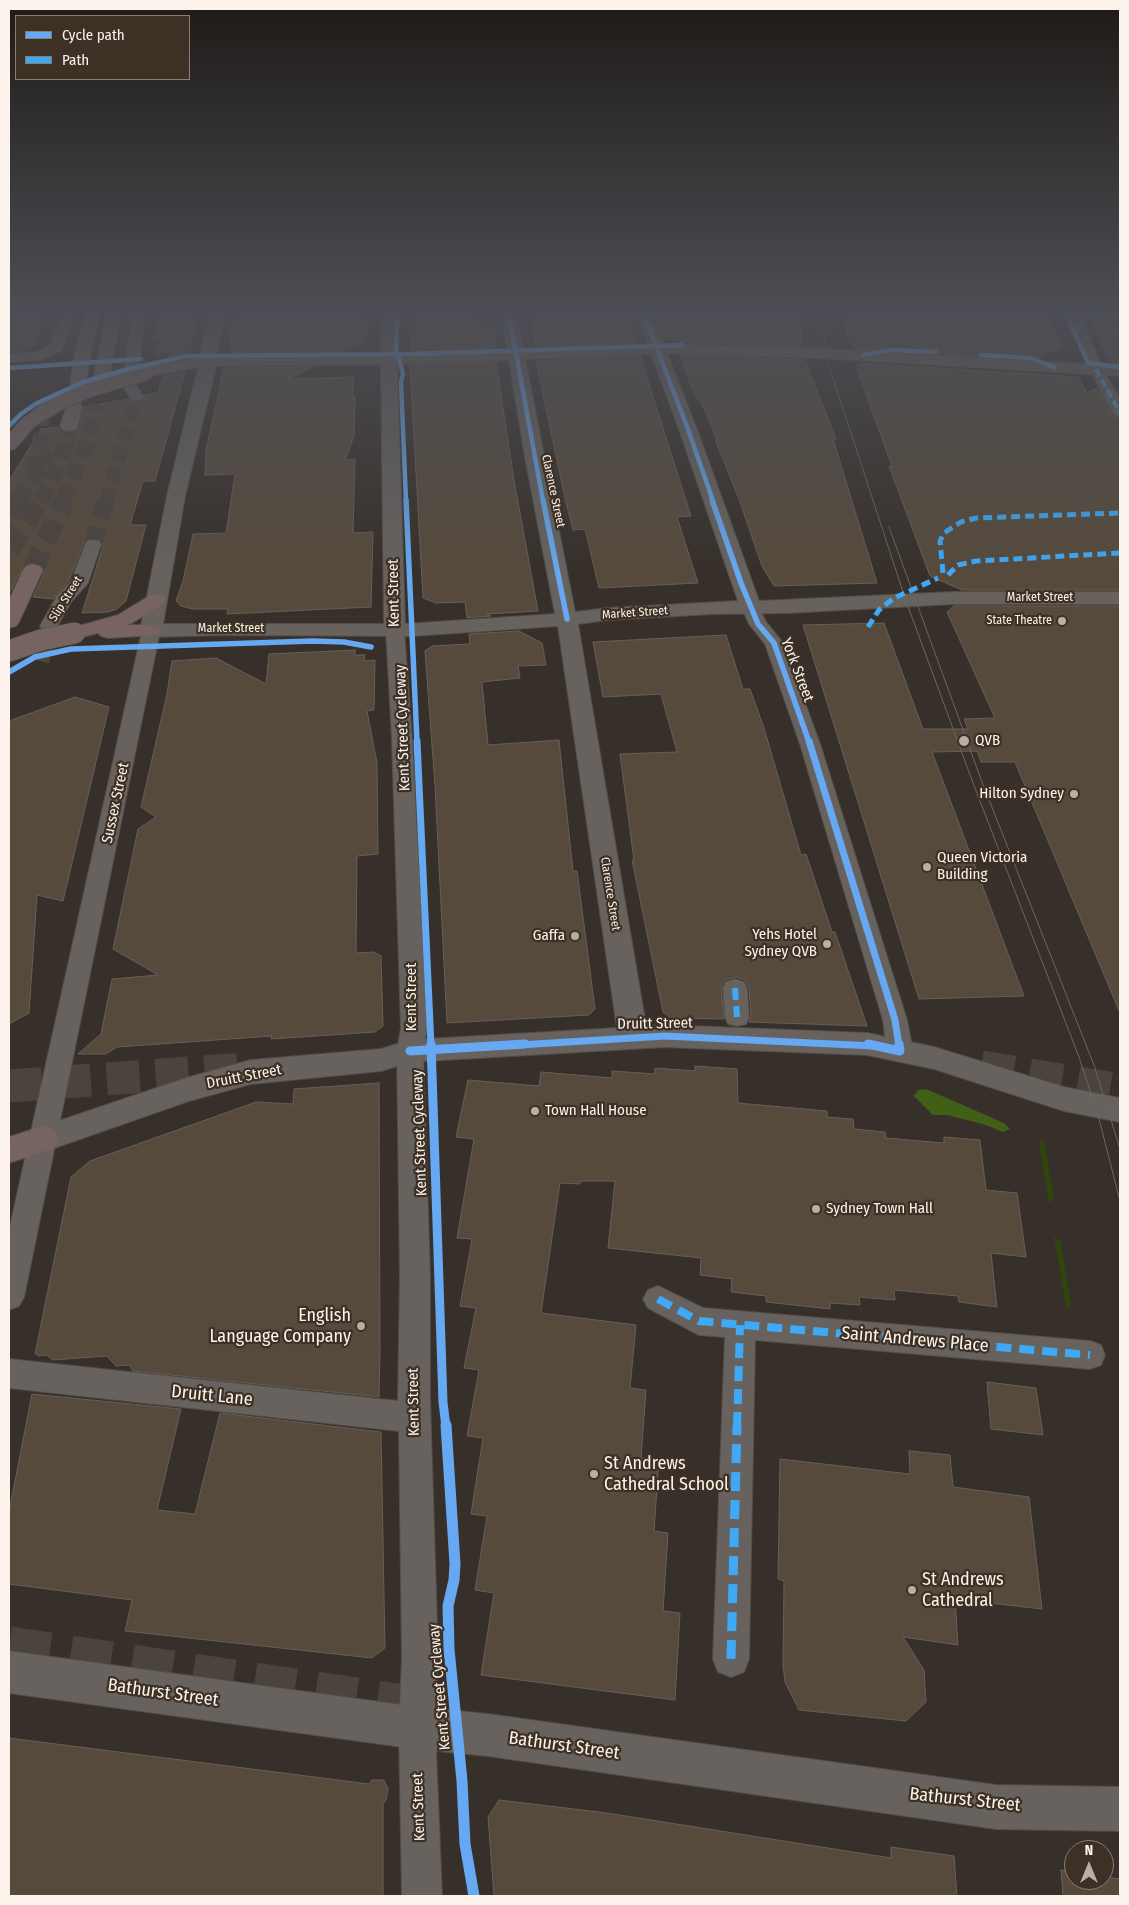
<!DOCTYPE html>
<html>
<head>
<meta charset="utf-8">
<style>
  body { margin:0 }
  #map { position:relative; width:1129px; height:1905px; overflow:hidden; background:#37302a; font-family:"Fira Sans Condensed",sans-serif }
  canvas { display:block }
  .frame { position:absolute; inset:0; border:10px solid #fcf3ec; pointer-events:none }
  .legend { position:absolute; left:15px; top:15px; width:175px; height:65px; box-sizing:border-box; background:#3d3024; border:1px solid #897e74; margin:0; padding:6px 9px; list-style:none; font-size:15px; color:#fcf3ec }
  .legend li { display:flex; align-items:center; gap:10px; height:25px }
  .legend b { width:25px; border:1px solid #897e74 }
  .north { position:absolute; left:1064px; top:1840px; width:50px; height:50px; box-sizing:border-box; background:#3d3024; border:1px solid #897e74; border-radius:50%; rotate:0deg; font-size:14px; font-weight:700; line-height:20px; text-align:center; color:#fcf3ec }
  .north::after { content:''; display:block; margin:auto; width:18px; height:22px; background:#b7afa8; clip-path:polygon(50% 0,100% 100%,50% 72%,0 100%) }
</style>
</head>
<body>
<div id="map">
<canvas width="1129" height="1905"></canvas>
<div class="frame"></div>
<ul class="legend">
<li><b style="height:6px;background:#66a8f1"></b>Cycle path</li>
<li><b style="height:6px;background:#3fa9f5"></b>Path</li>
</ul>
<div class="north">N</div>
</div>
<script>
const c = document.querySelector('canvas').getContext('2d');
c.lineJoin = 'round';
function fillPath(path, color) {
  c.fillStyle = color;
  c.fill(path, 'evenodd');
}
function shape(rows) {
  const path = new Path2D();
  for (const r of rows) {
    path.moveTo(r[0], r[1]);
    for (let i = 2; i < r.length; i += 2) path.lineTo(r[i], r[i + 1]);
  }
  return path;
}
function trace(path, color, width, dash) {
  c.strokeStyle = color;
  c.lineWidth = width;
  c.lineCap = dash ? 'butt' : 'round';
  c.setLineDash(dash || []);
  c.stroke(path);
}
function drawText(font, color, halo, rows, align = 'center') {
  c.font = font + ' "Fira Sans Condensed",sans-serif';
  c.lineWidth = 4.5;
  c.setLineDash([]);
  c.textBaseline = 'middle';
  c.strokeStyle = halo;
  c.fillStyle = color;
  for (const [text, x, y, turn = 0] of rows) {
    c.save();
    c.translate(x, y);
    c.rotate((+turn || 0) * Math.PI / 180);
    c.textAlign = isNaN(turn) ? turn : align;
    if (halo) c.strokeText(text, 0, 0);
    c.fillText(text, 0, 0);
    c.restore();
  }
}
fillPath(shape([
  [122,309,135,309,126,363,120,364,120,366,126,365,125,373,115,375],
  [1041,1141,1044,1141,1054,1198,1049,1203,1039,1144],
  [1054,1236,1061,1242,1071,1307,1066,1307]
]), '#2f460d');
fillPath(shape([
  [926,1089,1004,1123,1010,1129,1003,1132,986,1125,947,1115,933,1115,914,1096,918,1090]
]), '#415f15');
const building = shape([
  [9,309,49,309,31,349,9,352,9,309],
  [163,309,199,309,188,358,167,361,170,353,156,353,161,340,153,341,163,309],
  [236,309,366,309,366,341,340,353,233,354,230,339,236,309],
  [415,309,477,309,480,326,493,325,496,346,493,346,494,349,410,352,411,337,416,337,415,309],
  [529,309,633,309,640,327,630,323,636,344,536,348,529,309],
  [651,309,787,309,787,311,800,312,802,346,675,342,674,340,662,335,651,309],
  [846,309,1046,309,1061,347,1035,359,856,349,848,339,843,314,847,314,846,309],
  [1088,318,1120,320,1120,364,1112,364,1088,318],
  [680,355,805,360,836,439,833,439,877,583,774,586,762,566,739,499,715,439,717,439,700,400,698,400,692,388,680,355],
  [640,356,691,516,677,517,698,583,599,588,585,529,573,530,565,498,536,361,640,356],
  [496,362,514,480,538,611,487,614,491,616,467,618,465,602,436,603,423,598,410,365,496,362],
  [861,363,1078,377,1087,393,1097,388,1113,417,1120,419,1120,590,962,590,930,576,889,466,892,466,856,366,861,363],
  [313,367,288,379,354,377,352,396,355,396,354,436,345,460,355,459,353,533,373,532,371,607,227,614,228,609,193,609,181,606,176,601,183,581,193,534,226,533,235,474,205,475,206,451,224,368,313,367],
  [185,372,155,481,143,481,130,525,146,525,126,601,117,609,108,612,82,613,103,546,101,540,93,538,85,540,69,580,53,599,33,597,45,571,42,565,34,562,24,565,9,594,9,481,41,429,58,427,63,432,75,432,80,426,84,407,129,399,132,402,142,402,146,398,145,395,158,393,163,376,185,372],
  [954,606,1120,606,1120,1013,1015,762,981,762,977,751,932,752,1024,996,919,999,803,625,884,623,923,729,968,729,964,719,995,718,947,612,954,606],
  [519,631,542,643,546,665,518,666,520,678,482,682,488,745,559,740,573,871,577,871,595,1009,589,1015,447,1023,435,786,425,651,432,646,470,644,469,634,519,631],
  [726,635,743,689,750,689,764,728,801,855,806,854,832,932,835,932,867,1026,749,1022,751,1017,749,987,745,980,736,977,725,980,721,987,724,1019,670,1018,663,1012,632,860,634,860,620,754,677,752,661,694,603,697,593,642,726,635],
  [355,650,355,655,365,655,364,661,375,660,374,710,367,711,377,763,378,854,357,856,356,953,373,952,381,956,383,1026,375,1032,271,1039,272,1036,117,1047,106,1054,78,1054,101,1034,112,979,158,975,113,949,138,829,156,817,141,807,167,694,172,661,216,658,266,684,269,654,355,650],
  [75,697,109,707,63,901,37,895,29,1013,9,1024,9,721,75,697],
  [695,1066,737,1069,738,1103,827,1111,827,1117,853,1119,854,1129,885,1132,886,1138,944,1143,944,1137,980,1140,986,1190,1017,1193,1026,1257,991,1253,997,1307,959,1302,958,1296,894,1290,895,1300,859,1297,860,1305,830,1303,830,1309,766,1302,766,1296,731,1292,732,1279,700,1275,701,1258,608,1248,615,1181,580,1181,580,1184,560,1183,541,1313,636,1325,630,1388,646,1390,641,1458,659,1459,654,1531,668,1533,663,1611,680,1613,675,1700,481,1675,494,1593,475,1590,487,1516,471,1514,483,1438,467,1436,479,1370,464,1368,476,1308,460,1306,472,1239,457,1238,474,1139,456,1137,468,1080,539,1086,541,1072,612,1078,612,1071,655,1074,655,1068,695,1071,695,1066],
  [379,1083,380,1350,379,1397,133,1371,129,1365,116,1366,107,1356,52,1360,47,1355,38,1356,38,1354,35,1354,71,1177,90,1161,256,1102,293,1104,294,1089,379,1083],
  [987,1382,1036,1388,1043,1435,991,1429,987,1382],
  [32,1394,181,1409,157,1510,195,1514,220,1413,381,1432,385,1648,372,1658,125,1631,132,1600,9,1584,9,1512,32,1394],
  [909,1451,950,1455,953,1487,1029,1497,1042,1609,955,1599,958,1645,903,1637,924,1670,926,1702,906,1721,799,1710,785,1682,783,1665,784,1581,778,1579,780,1459,910,1474,909,1451],
  [9,1738,369,1784,372,1780,384,1780,388,1789,386,1800,383,1804,383,1896,9,1896,9,1738],
  [499,1800,607,1813,891,1858,891,1847,954,1856,957,1896,494,1896,488,1817,499,1800],
  [1061,1870,1074,1872,1074,1880,1104,1880,1104,1877,1120,1879,1120,1896,1063,1896,1061,1870]
]);
fillPath(building, '#564a3c');
trace(building, '#665f5a', 1);
trace(shape([
  [106,501,137,397]
]), '#4b443d', 14, [14, 7]);
trace(shape([
  [93,545,106,500],
  [40,661,49,626]
]), '#4b443d', 18, [18, 9]);
trace(shape([
  [32,472,39,458,42,420],
  [18,501,50,454],
  [40,501,52,482,66,443,69,426],
  [63,501,90,436,96,404]
]), '#4b443d', 16, [16, 8]);
trace(shape([
  [9,514,19,500],
  [9,549,41,500],
  [33,570,64,500]
]), '#4b443d', 21, [21, 11]);
trace(shape([
  [981,1067,1120,1090],
  [9,1086,245,1069]
]), '#4b443d', 33, [33, 16]);
trace(shape([
  [9,1647,438,1710]
]), '#4b443d', 41, [41, 21]);
const street = shape([
  [65,309,77,309,61,351,39,360,9,362,9,354,36,352,50,346,65,309],
  [134,309,146,309,139,366,132,370,125,366,134,309],
  [1065,309,1120,310,1120,318,1080,316,1103,369,1120,400,1120,417,1115,416,1113,413,1089,369,1065,309],
  [130,383,135,384,142,394,144,397,142,400,132,400,123,387,125,384,130,383],
  [93,540,99,541,101,545,88,583,71,602,55,630,49,631,43,630,40,626,57,596,71,581,85,545,87,541,93,540],
  [751,603,757,604,766,622,783,643,820,744,907,1020,913,1051,909,1058,900,1061,891,1058,887,1051,883,1020,800,744,765,644,749,624,742,608,745,604,751,603],
  [395,625,401,626,404,630,412,739,427,1028,423,1051,430,1277,430,1399,438,1658,435,1728,442,1896,402,1896,399,1728,402,1658,399,1431,9,1388,9,1359,398,1401,400,1277,397,1051,401,1028,392,739,386,630,389,626,395,625],
  [151,626,157,627,160,631,24,1297,19,1306,9,1310,9,1231,142,631,145,627,151,626],
  [735,979,744,982,747,988,749,1017,746,1024,737,1026,728,1024,725,1017,723,988,726,982,735,979],
  [658,1286,703,1308,1090,1341,1101,1345,1105,1355,1101,1365,1090,1369,755,1340,749,1659,744,1672,731,1677,718,1672,713,1659,725,1337,699,1335,648,1308,643,1299,648,1290,658,1286]
]);
const secondary = shape([
  [211,309,225,309,217,350,218,356,381,355,381,309,395,309,397,354,507,350,501,309,515,309,523,350,648,345,635,309,649,309,663,344,815,348,1120,366,1120,376,815,358,667,353,698,432,759,601,954,592,1120,592,1120,604,954,604,787,613,712,614,608,620,578,624,646,1026,665,1025,867,1033,934,1047,1064,1087,1120,1098,1120,1122,1064,1111,934,1069,867,1055,665,1047,410,1062,381,1071,251,1084,189,1101,43,1152,32,1148,27,1139,32,1130,186,1078,251,1060,381,1049,410,1040,617,1028,558,626,412,636,219,635,151,637,144,635,140,631,167,496,195,380,203,355,201,350,211,309],
  [651,354,680,432,738,601,608,608,575,612,525,359,651,354],
  [509,360,525,457,555,614,405,624,397,364,509,360],
  [381,364,384,624,163,624,185,496,216,366,381,364],
  [9,1651,417,1707,488,1714,996,1785,1120,1787,1120,1831,996,1829,488,1756,417,1749,9,1693,9,1651]
]);
const highway = shape([
  [87,309,101,309,91,352,86,382,84,385,78,387,72,385,70,382,75,352,87,309],
  [108,309,122,309,110,375,108,378,102,380,96,378,94,375,108,309],
  [209,356,215,358,217,361,215,364,146,377,140,375,138,372,140,369,146,367,209,356],
  [74,402,80,403,82,407,78,426,75,430,69,431,63,430,60,426,66,407,68,403,74,402],
  [43,407,49,408,51,412,49,416,33,428,15,449,9,450,9,434,21,420,37,408,43,407],
  [33,564,40,566,43,570,19,622,16,626,9,628,9,600,23,570,26,566,33,564],
  [156,594,163,596,166,600,163,604,132,623,126,625,151,625,158,627,162,631,158,635,108,638,101,636,98,633,75,639,68,637,64,633,68,629,118,615,149,596,156,594],
  [43,1126,54,1130,59,1139,54,1148,9,1163,9,1137,43,1126]
]);
trace(street, '#534d47', 2);
trace(secondary, '#534d47', 2);
trace(highway, '#534d47', 2);
fillPath(street, '#67625e');
fillPath(secondary, '#67625e');
fillPath(highway, '#776461');
trace(shape([
  [821,309,828,363,906,601,973,783,1079,1057,1098,1115,1120,1201],
  [889,527,982,782,1094,1065,1120,1149]
]), '#6b6661', 1);
const highwayBridgeFar1 = shape([
  [43,412,59,402,89,389,146,372]
]);
const highwayBridge = shape([
  [9,651,41,640,75,633]
]);
trace(highwayBridgeFar1, '#534d47', 18, []);
trace(highwayBridge, '#534d47', 22, []);
trace(highwayBridgeFar1, '#776461', 16);
trace(highwayBridge, '#776461', 21);
trace(shape([
  [1073,312,1120,314],
  [1096,369,1120,413]
]), '#3fa9f5', 4, [8, 4]);
trace(shape([
  [943,573,940,541,944,533,961,522,976,518,1120,513],
  [948,575,958,565,976,561,1120,553],
  [868,627,879,610,894,598,938,578]
]), '#3fa9f5', 5, [9, 5]);
trace(shape([
  [735,988,737,1017]
]), '#3fa9f5', 6, [12, 6]);
trace(shape([
  [658,1299,699,1321,1090,1355],
  [737,1427,740,1325]
]), '#3fa9f5', 8, [15, 8]);
trace(shape([
  [731,1659,737,1425]
]), '#3fa9f5', 9, [19, 9]);
trace(shape([
  [398,309,396,348,403,374,401,382,406,501],
  [508,309,543,501],
  [642,309,689,432,713,501],
  [1064,309,1088,363,1120,367],
  [863,355,891,350,936,352],
  [981,355,1030,358,1054,367],
  [9,368,141,359],
  [9,426,21,414,37,403,83,382,128,369,187,356,412,354,683,345]
]), '#66a8f1', 4.5);
trace(shape([
  [406,500,417,742],
  [543,500,567,619],
  [712,500,741,583,758,624,774,643,809,742],
  [9,672,35,657,71,649,313,641,344,642,371,647]
]), '#66a8f1', 5.5);
trace(shape([
  [417,741,431,1046],
  [809,741,895,1020,899,1046],
  [503,1046,665,1036,874,1046]
]), '#66a8f1', 7);
trace(shape([
  [431,1044,443,1402,446,1427],
  [868,1044,900,1051,899,1044],
  [410,1051,525,1044]
]), '#66a8f1', 9);
trace(shape([
  [446,1425,455,1564,454,1580,448,1606,449,1649,462,1781,465,1844,474,1896]
]), '#66a8f1', 11);
const sky = c.createLinearGradient(0, 0, 0, 575);
sky.addColorStop(0, '#1e1a17');
sky.addColorStop(0.54, '#4d4e55');
sky.addColorStop(1, '#4d4e5500');
c.fillStyle = sky;
c.fillRect(0, 0, 1129, 575);
for (const [x, y, r, color] of [
  [1062,621,5,"#b7afa8"],
  [964,741,6,"#b7afa8"],
  [1074,794,5,"#b7afa8"],
  [927,867,5,"#b7afa8"],
  [575,936,5,"#b7afa8"],
  [827,944,5,"#b7afa8"],
  [535,1111,5,"#b7afa8"],
  [816,1209,5,"#b7afa8"],
  [361,1326,5,"#b7afa8"],
  [594,1474,5,"#b7afa8"],
  [912,1590,5,"#b7afa8"]
]) {
  const dot = new Path2D();
  dot.arc(x, y, r, 0, 2 * Math.PI);
  c.fillStyle = color;
  c.fill(dot);
  trace(dot, '#3d3024', 2);
}
drawText('12px', '#fcf3ec', '#3d3024', [
  ["Clarence Street",553,491,78],
  ["Market Street",1040,598],
  ["Slip Street",66,599,-58],
  ["Market Street",635,613,-4],
  ["Market Street",231,629],
  ["Clarence Street",610,894,81]
]);
drawText('12px', '#fcf3ec', '#3d3024', [
  ["State Theatre",1052,621]
], 'right');
drawText('15px', '#fcf3ec', '#3d3024', [
  ["Kent Street",394,593,-91],
  ["York Street",797,670,69],
  ["Kent Street Cycleway",403,728,-92],
  ["Sussex Street",116,803,-78],
  ["Kent Street",412,997,-90],
  ["Druitt Street",655,1024,-1],
  ["Druitt Street",244,1077,-11],
  ["Kent Street Cycleway",420,1133,-92],
  ["Kent Street",414,1402,-91],
  ["Kent Street Cycleway",440,1687,-95],
  ["Kent Street",419,1807,-92]
]);
drawText('15px', '#fcf3ec', '#3d3024', [
  ["QVB",975,741],
  ["Hilton Sydney",1064,794,"right"],
  ["Queen Victoria",937,858],
  ["Building",937,875],
  ["Yehs Hotel",817,935,"right"],
  ["Sydney QVB",817,952,"right"],
  ["Gaffa",565,936,"right"],
  ["Town Hall House",545,1111],
  ["Sydney Town Hall",826,1209]
], 'left');
drawText('18px', '#fcf3ec', '#3d3024', [
  ["English",351,1316,"right"],
  ["Language Company",351,1337,"right"],
  ["St Andrews",604,1464],
  ["Cathedral School",604,1485],
  ["St Andrews",922,1580],
  ["Cathedral",922,1601]
], 'left');
drawText('18px', '#fcf3ec', '#3d3024', [
  ["Saint Andrews Place",915,1340,5],
  ["Druitt Lane",212,1396,6],
  ["Bathurst Street",163,1693,8],
  ["Bathurst Street",564,1746,8],
  ["Bathurst Street",965,1800,6]
]);
</script>
</body>
</html>
